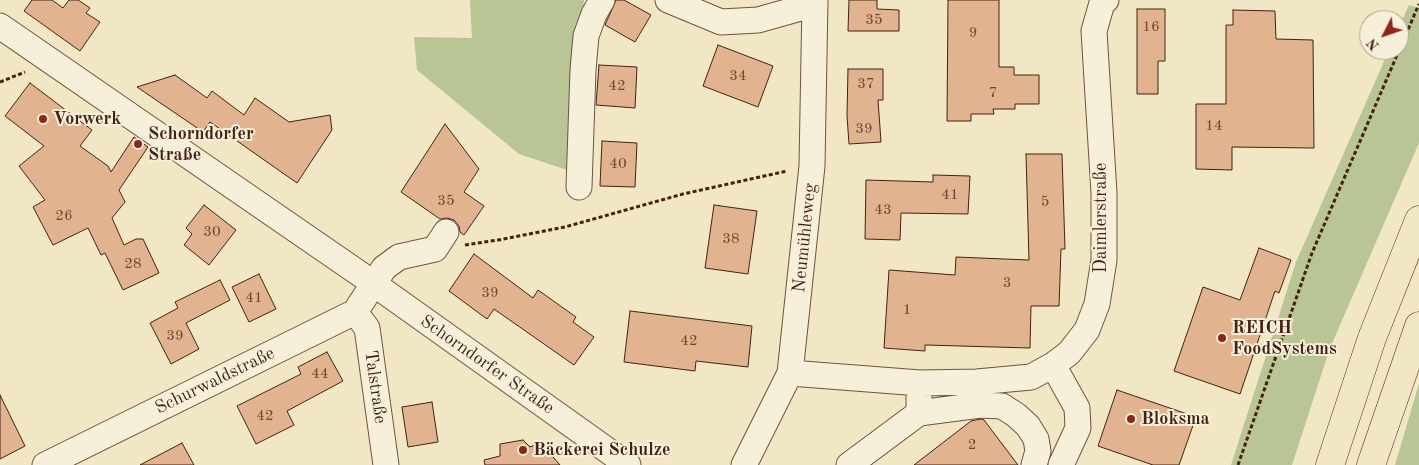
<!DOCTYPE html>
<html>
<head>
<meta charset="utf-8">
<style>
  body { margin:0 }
  #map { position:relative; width:1419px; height:465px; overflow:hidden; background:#f1e7c4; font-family:"Old Standard TT",serif }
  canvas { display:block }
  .north { position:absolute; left:1359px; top:10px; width:50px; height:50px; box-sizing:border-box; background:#f6efd9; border:1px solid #af9d8b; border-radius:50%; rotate:229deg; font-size:14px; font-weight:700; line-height:20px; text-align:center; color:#442115 }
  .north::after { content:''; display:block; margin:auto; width:18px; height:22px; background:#8f2418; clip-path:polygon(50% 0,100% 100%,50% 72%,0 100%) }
</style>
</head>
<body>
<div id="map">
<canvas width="1419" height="465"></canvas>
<div class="north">N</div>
</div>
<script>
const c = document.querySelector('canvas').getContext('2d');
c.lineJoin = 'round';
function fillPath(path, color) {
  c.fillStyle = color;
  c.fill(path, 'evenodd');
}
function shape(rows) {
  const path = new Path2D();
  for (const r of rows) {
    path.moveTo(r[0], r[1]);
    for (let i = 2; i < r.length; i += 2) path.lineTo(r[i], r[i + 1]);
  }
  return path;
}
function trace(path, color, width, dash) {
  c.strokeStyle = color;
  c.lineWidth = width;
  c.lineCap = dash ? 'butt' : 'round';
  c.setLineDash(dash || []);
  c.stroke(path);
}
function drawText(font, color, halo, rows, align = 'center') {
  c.font = font + ' "Old Standard TT",serif';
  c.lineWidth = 4;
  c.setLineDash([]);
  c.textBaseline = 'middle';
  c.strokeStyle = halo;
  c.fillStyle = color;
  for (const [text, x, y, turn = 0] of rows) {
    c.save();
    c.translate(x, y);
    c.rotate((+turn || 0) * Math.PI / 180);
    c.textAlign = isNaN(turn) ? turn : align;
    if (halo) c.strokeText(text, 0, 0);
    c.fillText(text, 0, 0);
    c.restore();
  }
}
fillPath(shape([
  [470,0,584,0,567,170,519,154,417,70,414,37,472,38],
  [1409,5,1419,8,1419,143,1330,348,1292,465,1231,465,1296,262,1389,50,1399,50,1399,27],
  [1419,384,1419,465,1395,465,1418,387]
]), '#b9c595');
const building = shape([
  [32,0,52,0,63,8,69,0,78,0,90,8,86,13,100,22,80,51,24,11,32,0],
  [616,0,624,0,651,15,635,42,605,25,616,0],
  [849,0,877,0,877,9,899,10,899,31,848,31,849,0],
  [948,0,999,0,999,67,1014,67,1014,75,1039,75,1039,104,1015,104,1015,109,993,109,994,114,971,114,971,121,947,121,948,0],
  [1137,9,1165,9,1165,61,1158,61,1158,94,1137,94,1137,9],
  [1233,10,1275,11,1276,39,1313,40,1314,148,1232,147,1232,170,1196,169,1196,104,1226,104,1226,25,1233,25,1233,10],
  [718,45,773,66,758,107,703,86,718,45],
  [599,65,637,67,635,108,596,105,599,65],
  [848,69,883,69,883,100,878,100,881,142,849,144,847,116,848,69],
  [175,75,207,98,212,91,244,115,255,98,289,122,330,115,332,130,297,183,210,122,203,132,137,87,175,75],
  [30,83,92,130,80,146,108,166,111,172,134,137,148,147,119,190,125,202,112,218,124,245,136,239,143,239,159,273,123,290,105,253,101,255,88,228,53,245,33,207,45,200,19,166,44,146,5,116,30,83],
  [445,124,479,169,464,192,484,206,464,235,460,232,459,226,454,220,447,218,440,219,401,192,445,124],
  [602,141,637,143,635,187,600,186,602,141],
  [1026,154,1062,154,1065,249,1061,249,1059,306,1031,306,1030,348,925,345,925,351,884,348,889,270,955,275,956,257,1029,260,1026,154],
  [933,175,970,176,968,214,901,213,900,240,865,239,866,180,933,182,933,175],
  [204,205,236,230,209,265,184,245,192,234,186,228,204,205],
  [714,205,757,211,748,274,705,268,714,205],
  [1259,248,1291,260,1279,293,1275,291,1240,394,1174,371,1203,287,1240,300,1259,248],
  [474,254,533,298,538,290,576,317,573,322,594,337,574,365,494,309,487,319,449,291,474,254],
  [259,274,276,309,249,322,232,287,259,274],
  [220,280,230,300,186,323,199,349,171,364,150,323,178,308,175,302,220,280],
  [630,311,752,326,748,367,696,361,695,371,624,362,630,311],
  [327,352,343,381,287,411,294,425,256,444,237,406,301,374,298,367,327,352],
  [1117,390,1196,417,1179,465,1153,465,1098,446,1117,390],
  [0,395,25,446,0,459,0,395],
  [432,402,438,442,408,447,402,407,432,402],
  [981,419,984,420,1018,465,914,465,971,421,981,419],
  [523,440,530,447,541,443,560,465,485,465,484,460,500,456,500,444,523,440],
  [182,443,194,465,140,465,182,443]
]);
fillPath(building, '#e1b38e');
trace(building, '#442115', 1);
const minor = shape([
  [668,0,721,22,758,20,815,4],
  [0,26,360,274,628,465],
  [579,187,583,70,586,36,594,14,602,0],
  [355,312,367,328,386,465],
  [1053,365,1077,408,1078,428,1061,465],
  [790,373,920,383,977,382,1031,377,1053,365,1069,353,1087,330,1097,304,1104,260,1104,193,1094,31,1102,3,1106,0],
  [919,413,980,405,1002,406,1016,415,1028,426,1036,439,1038,451,1034,465],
  [45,465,355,312,384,268,399,257,435,249,446,232],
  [744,465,790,373,812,166,815,0],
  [849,465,919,413,919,398]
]);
const highway = shape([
  [1330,465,1372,338,1419,220],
  [1371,465,1419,326]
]);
trace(minor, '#6f5241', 27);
trace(highway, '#442115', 29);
trace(shape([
  [0,82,25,72],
  [465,245,498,240,565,227,683,194,787,171],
  [1238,465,1312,253,1419,4]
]), '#442115', 3, [4, 2.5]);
trace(minor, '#f6efd9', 25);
trace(highway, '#f1e7c4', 28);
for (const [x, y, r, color] of [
  [43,119,5,"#8f2418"],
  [138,144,5,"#8f2418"],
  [1222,338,5,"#8f2418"],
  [1131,419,5,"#8f2418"],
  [523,450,5,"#8f2418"]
]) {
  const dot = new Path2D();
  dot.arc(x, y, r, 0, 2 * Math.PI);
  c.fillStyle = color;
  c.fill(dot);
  trace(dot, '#f6efd9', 2);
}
drawText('15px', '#6b4633', null, [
  ["35",874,20],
  ["16",1151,27],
  ["9",973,33],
  ["34",738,76],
  ["37",866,84],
  ["42",617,86],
  ["7",993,93],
  ["14",1214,126],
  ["39",864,129],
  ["40",618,164],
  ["41",950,195],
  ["35",446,201],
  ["5",1045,202],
  ["43",883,210],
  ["26",64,216],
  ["30",212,232],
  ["38",731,239],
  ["28",133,264],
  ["3",1007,283],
  ["39",490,293],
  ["41",254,298],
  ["1",907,310],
  ["39",175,336],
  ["42",689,341],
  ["44",320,374],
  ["42",265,416],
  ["2",972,445]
]);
drawText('bold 18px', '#442115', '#f6efd9', [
  ["Vorwerk",53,119],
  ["Schorndorfer",148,134],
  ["Straße",148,155],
  ["REICH",1232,328],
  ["FoodSystems",1232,349],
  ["Bloksma",1141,419],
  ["Bäckerei Schulze",533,450]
], 'left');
drawText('18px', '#442115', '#f6efd9', [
  ["Daimlerstraße",1101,218,-90],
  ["Neumühleweg",805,238,-84],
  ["Schorndorfer Straße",487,365,35],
  ["Schurwaldstraße",215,381,-26],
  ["Talstraße",375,387,82]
]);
</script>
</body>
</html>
